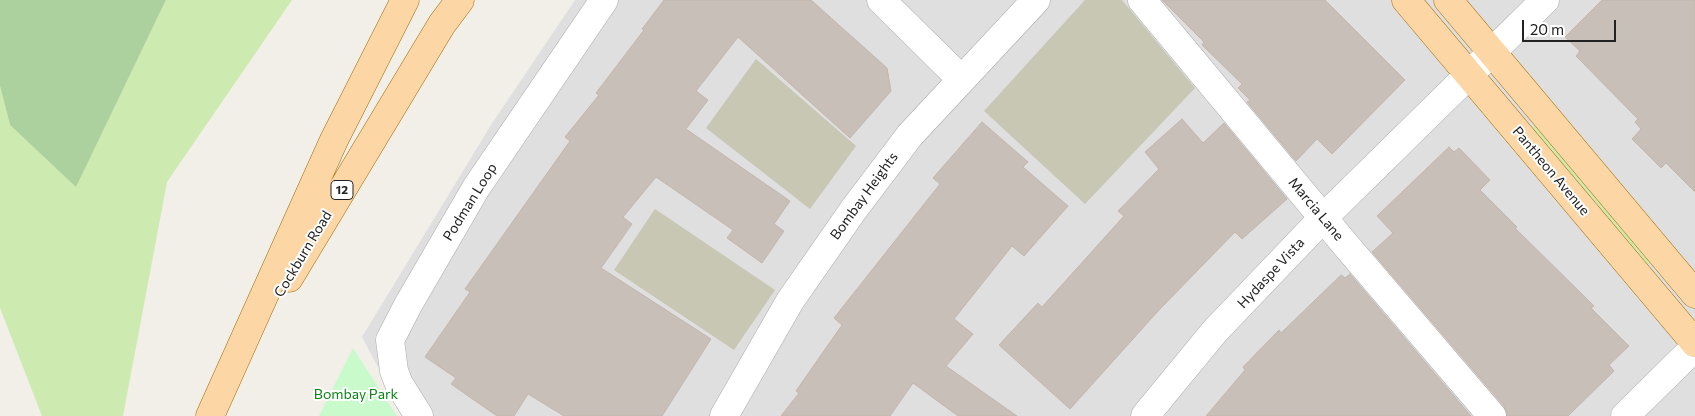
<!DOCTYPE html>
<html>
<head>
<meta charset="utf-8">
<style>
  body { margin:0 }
  #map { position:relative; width:1695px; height:416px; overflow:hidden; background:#f2efe9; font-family:Commissioner,sans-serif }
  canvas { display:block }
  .scale { position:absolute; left:1522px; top:20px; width:94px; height:22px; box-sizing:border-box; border:2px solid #222; border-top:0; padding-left:6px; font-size:15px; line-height:18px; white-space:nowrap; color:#222; -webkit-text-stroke:4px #fff; paint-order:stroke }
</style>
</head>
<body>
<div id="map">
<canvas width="1695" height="416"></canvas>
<div class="scale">20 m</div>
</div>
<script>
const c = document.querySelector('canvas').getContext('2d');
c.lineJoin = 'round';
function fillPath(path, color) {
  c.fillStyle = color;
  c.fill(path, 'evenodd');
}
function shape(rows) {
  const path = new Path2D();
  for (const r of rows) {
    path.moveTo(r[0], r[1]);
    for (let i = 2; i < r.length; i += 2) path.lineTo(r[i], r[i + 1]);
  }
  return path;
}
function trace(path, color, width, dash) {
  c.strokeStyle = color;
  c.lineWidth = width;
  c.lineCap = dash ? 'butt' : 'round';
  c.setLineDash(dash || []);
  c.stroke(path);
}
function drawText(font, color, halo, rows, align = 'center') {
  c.font = font + ' Commissioner,sans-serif';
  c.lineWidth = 4;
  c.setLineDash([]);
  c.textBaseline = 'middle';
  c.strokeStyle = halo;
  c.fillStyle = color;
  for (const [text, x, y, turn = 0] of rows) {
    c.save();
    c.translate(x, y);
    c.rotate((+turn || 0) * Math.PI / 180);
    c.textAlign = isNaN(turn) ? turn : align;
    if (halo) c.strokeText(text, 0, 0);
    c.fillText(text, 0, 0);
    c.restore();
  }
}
fillPath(shape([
  [575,0,1695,0,1695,416,404,416,362,337,491,125]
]), '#e0dfdf');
fillPath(shape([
  [1085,0,1122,0,1195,88,1085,204,984,111],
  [756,59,856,146,810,209,706,128],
  [655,209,775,290,734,350,614,270]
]), '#c7c7b4');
fillPath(shape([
  [166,0,292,0,167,182,123,416,42,416,0,308,0,86,10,125,76,186],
  [1537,123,1652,261,1646,266,1531,129]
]), '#cdebb0');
fillPath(shape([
  [0,0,166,0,76,187,10,125,0,86]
]), '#add19e');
fillPath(shape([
  [353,348,397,416,319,416]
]), '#c8facc');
const building = shape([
  [664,0,811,0,887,68,891,91,850,138,738,37,696,91,708,100,686,129,790,201,774,224,784,231,762,263,727,238,733,230,656,177,623,217,632,224,601,268,711,339,662,416,564,416,528,394,514,416,497,416,451,384,456,378,425,357,470,292,465,289,570,141,565,137,599,95,596,93,644,30,642,29,664,0],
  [1162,0,1325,0,1405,80,1332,154,1317,139,1296,161,1247,102,1250,100,1238,88,1242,84,1202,45,1204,42,1162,0],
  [1602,0,1695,0,1695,192,1666,163,1661,168,1632,139,1641,129,1635,122,1638,119,1576,56,1580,51,1565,37,1602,0],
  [1182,119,1203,143,1224,123,1287,199,1242,239,1235,232,1159,310,1070,409,999,345,1038,303,1042,307,1124,216,1118,211,1159,169,1145,152,1182,119],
  [982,122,1028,162,1023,167,1068,206,1024,256,1012,246,954,319,973,334,946,366,1017,416,958,416,913,383,890,416,781,416,799,393,796,391,842,325,834,318,940,184,933,178,982,122],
  [1449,147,1454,152,1459,148,1490,180,1480,190,1517,227,1515,228,1594,306,1591,308,1629,346,1609,365,1614,371,1568,416,1507,416,1504,406,1372,252,1393,233,1377,216,1449,147],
  [1350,274,1471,416,1206,416,1245,370,1243,367,1279,330,1281,333,1341,275,1345,278,1350,274]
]);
fillPath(building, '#c7bfb8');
trace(building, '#c4b6ab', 1);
const minor = shape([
  [881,0,961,79],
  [1142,0,1344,243,1492,416],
  [419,416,399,384,394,371,390,340,408,305,476,188,604,0],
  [724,416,790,301,854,209,910,135,1036,0],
  [1145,416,1215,331,1323,218,1545,0],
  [1625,416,1695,347]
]);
const major = shape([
  [1406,0,1695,343],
  [1448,0,1695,294],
  [289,278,442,24,460,0],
  [210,416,334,140,405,0]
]);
trace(minor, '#a9a9a9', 29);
trace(major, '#a06b00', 29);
trace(minor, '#fff', 28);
trace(major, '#fcd6a4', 28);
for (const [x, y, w] of [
  [342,190,22]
]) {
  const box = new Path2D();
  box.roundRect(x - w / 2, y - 9.5, w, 19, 4);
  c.fillStyle = '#fff';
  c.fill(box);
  trace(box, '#222', 1);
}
drawText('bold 12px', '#222', null, [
  ["12",342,190]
]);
drawText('14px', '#222', '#fff', [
  ["Pantheon Avenue",1551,171,50],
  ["Bombay Heights",864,196,-54],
  ["Podman Loop",470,202,-58],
  ["Marcia Lane",1316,209,50],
  ["Cockburn Road",303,254,-59],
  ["Hydaspe Vista",1271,273,-47]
]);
drawText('14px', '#0c8416', '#fff', [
  ["Bombay Park",356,394]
]);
</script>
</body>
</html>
